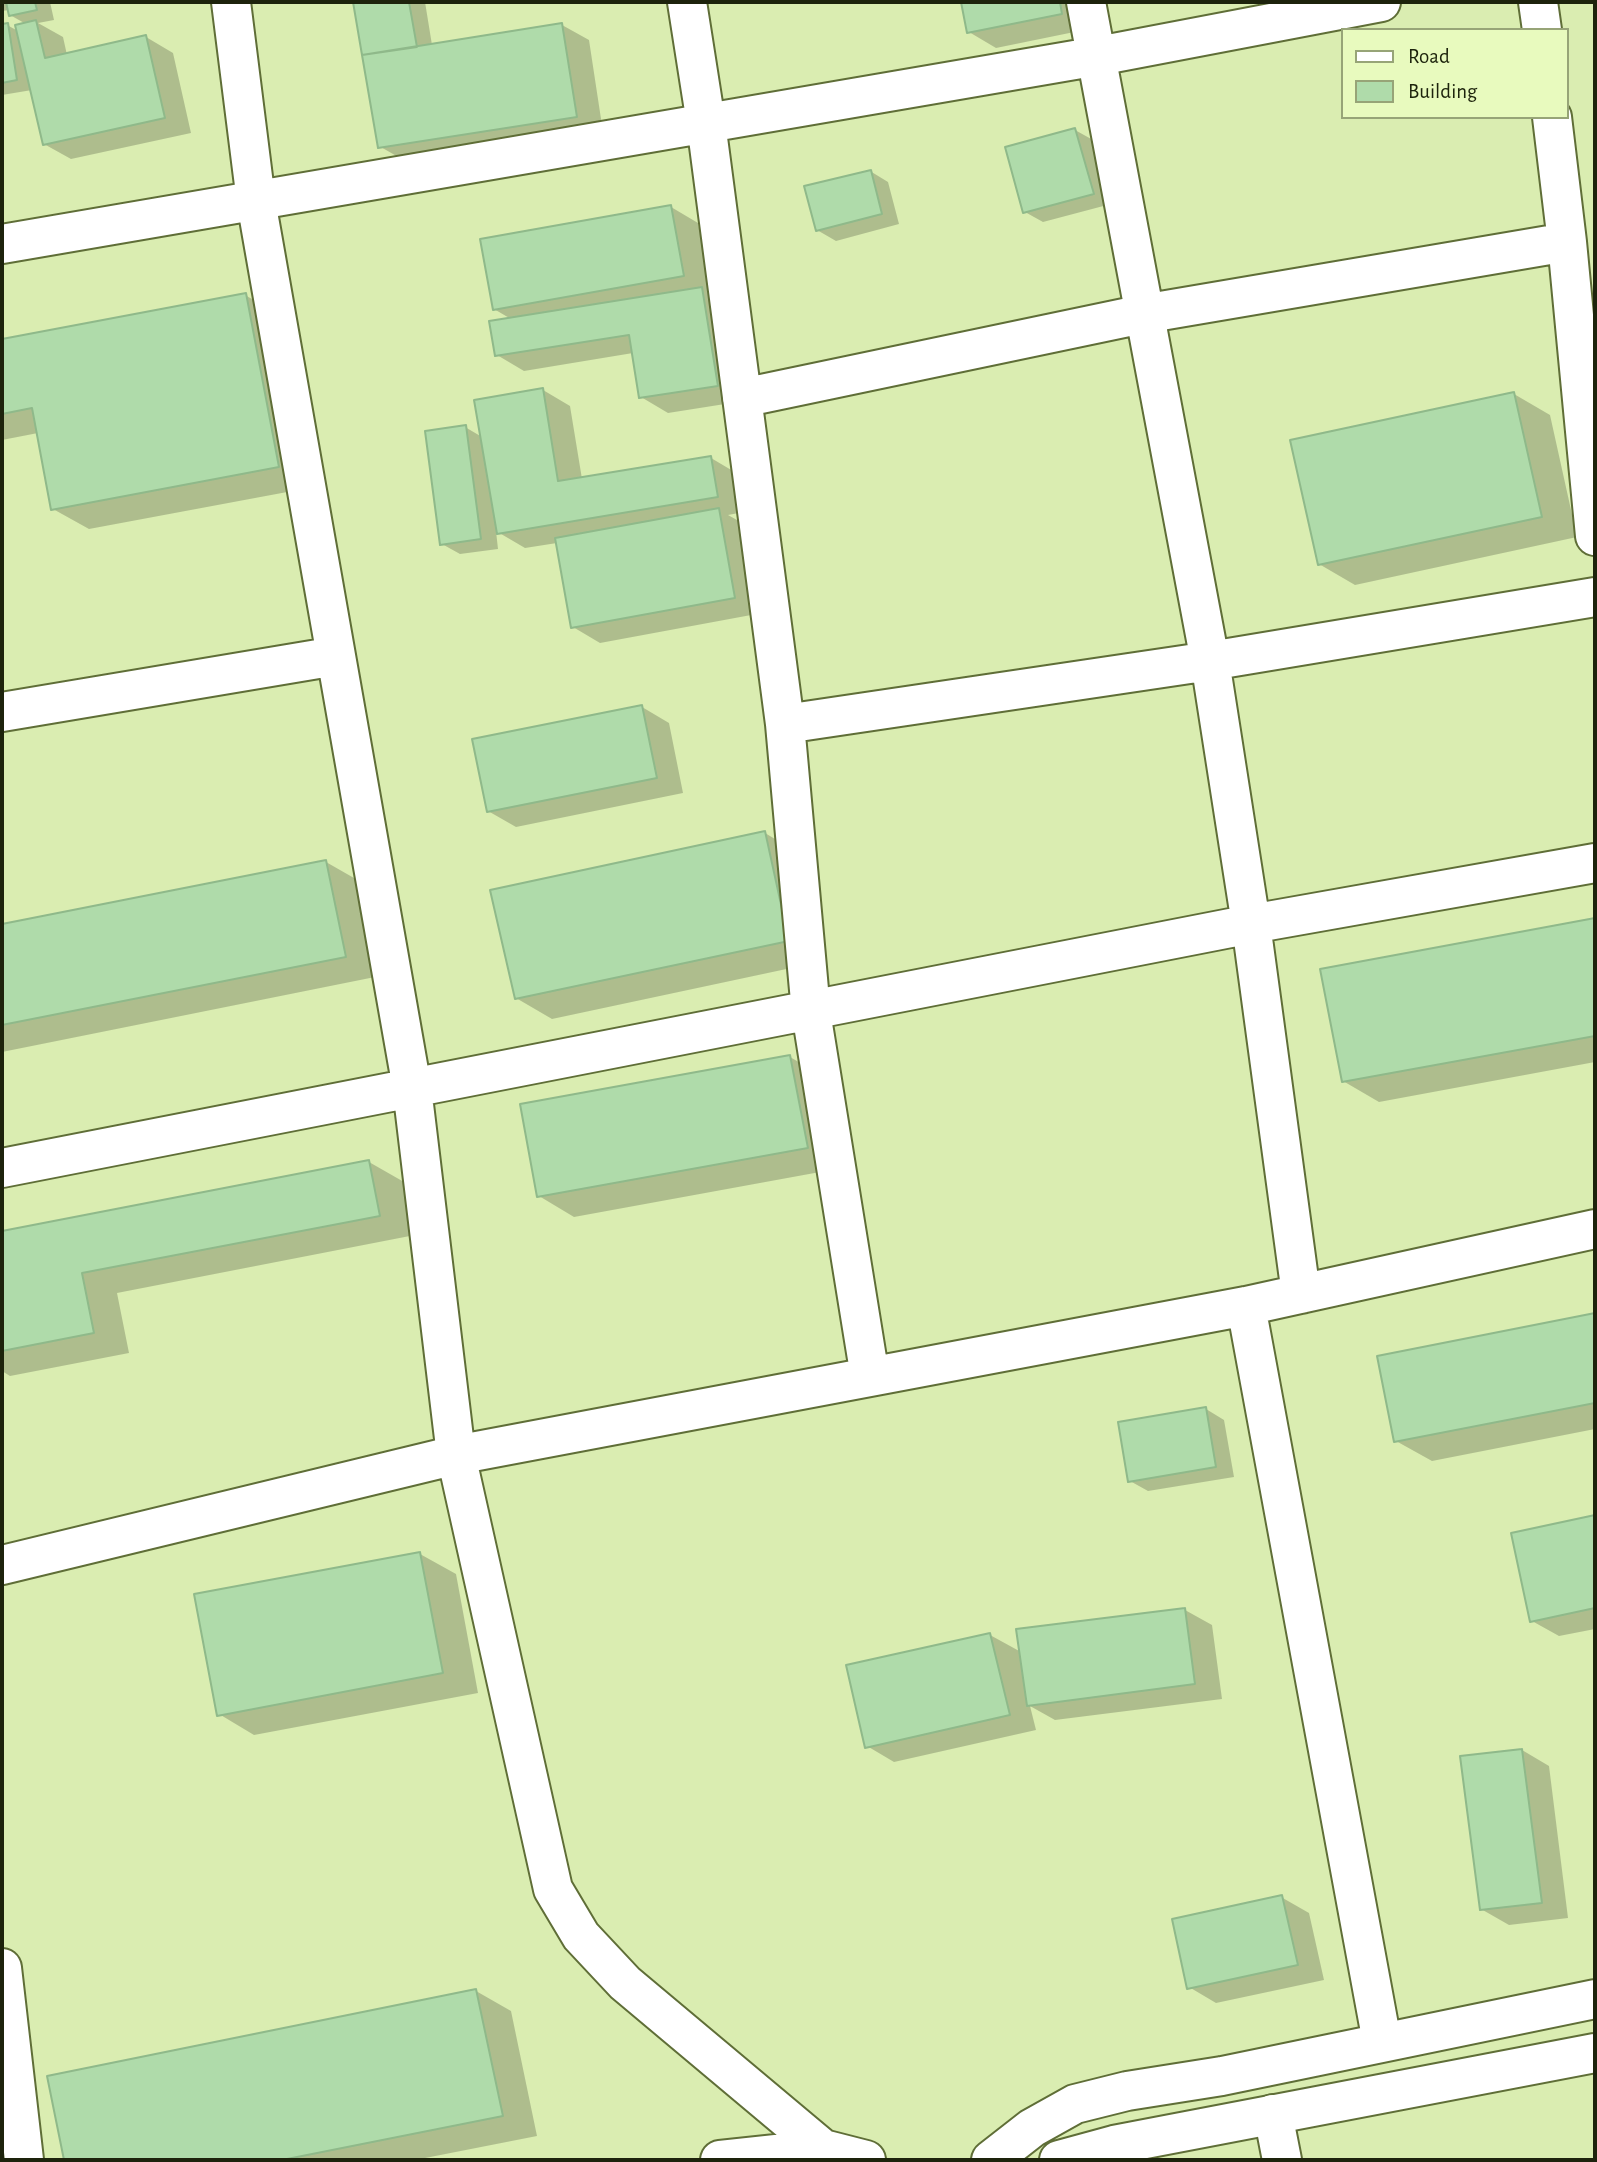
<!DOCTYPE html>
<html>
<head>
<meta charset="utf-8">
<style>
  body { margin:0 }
  #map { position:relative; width:1597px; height:2162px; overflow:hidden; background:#daedb1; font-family:"Alegreya Sans",sans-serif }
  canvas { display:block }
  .frame { position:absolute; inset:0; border:4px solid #1d230c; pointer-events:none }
  .legend { position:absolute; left:1341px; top:28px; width:228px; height:91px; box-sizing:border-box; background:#e8fabe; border:2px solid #97a477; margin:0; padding:9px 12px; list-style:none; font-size:21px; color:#1d230c }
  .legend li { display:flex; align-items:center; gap:14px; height:35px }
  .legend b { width:35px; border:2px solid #97a477 }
</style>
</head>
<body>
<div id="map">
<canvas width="1597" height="2162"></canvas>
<div class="frame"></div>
<ul class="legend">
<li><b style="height:9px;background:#fff"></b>Road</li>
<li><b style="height:19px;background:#afdbaa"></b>Building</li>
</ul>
</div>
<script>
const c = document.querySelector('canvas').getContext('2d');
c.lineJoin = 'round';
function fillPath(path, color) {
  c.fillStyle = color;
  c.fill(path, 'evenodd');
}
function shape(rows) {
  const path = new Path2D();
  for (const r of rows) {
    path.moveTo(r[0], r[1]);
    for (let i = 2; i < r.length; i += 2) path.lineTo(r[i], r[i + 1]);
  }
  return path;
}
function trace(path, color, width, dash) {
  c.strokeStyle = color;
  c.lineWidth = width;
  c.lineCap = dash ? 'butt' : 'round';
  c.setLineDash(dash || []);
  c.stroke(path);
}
fillPath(shape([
  [2,2,50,2,54,20,38,23,63,37,67,55,146,37,173,53,191,133,71,159,44,144,32,90,2,95,2,26,7,25,18,31,26,24,10,15,9,10,2,11],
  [355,2,425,2,432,45,562,25,589,40,603,132,407,162,379,146],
  [963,2,1083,2,1089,29,996,48,969,32],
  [1075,130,1093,140,1111,204,1043,222,1025,212],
  [870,171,888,182,899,224,836,241,817,230],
  [671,207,698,223,711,291,707,292,728,305,744,401,668,413,641,397,633,353,524,371,497,355,511,319,494,309],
  [245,295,281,316,314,487,89,529,53,509,38,433,2,440,2,341],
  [543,390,570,406,582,479,711,458,738,474,744,512,728,515,746,525,762,613,600,643,573,627,557,543,525,548,496,531,498,549,460,554,442,544,465,427,482,437],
  [1514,394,1550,415,1577,537,1355,585,1319,564],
  [642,707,669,723,683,793,516,827,488,811],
  [765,833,800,854,824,961,552,1019,516,998],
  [326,862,361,882,380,976,2,1052,2,926],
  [1595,920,1595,1062,1379,1102,1343,1081,1322,970],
  [790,1057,826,1078,842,1168,574,1217,539,1196],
  [369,1162,404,1182,415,1235,117,1293,129,1353,10,1376,2,1371,2,1232],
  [1595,1315,1595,1429,1432,1461,1396,1441,1379,1357],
  [1206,1409,1224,1420,1234,1477,1148,1491,1130,1481],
  [1595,1517,1595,1629,1559,1636,1532,1621,1513,1534],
  [420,1554,456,1574,478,1693,254,1735,219,1714],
  [1185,1610,1212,1625,1222,1699,1055,1720,1030,1706,1036,1730,894,1762,867,1746,990,1635,1021,1652],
  [1522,1750,1549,1766,1568,1918,1509,1925,1481,1909],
  [1281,1897,1309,1913,1324,1980,1216,2003,1189,1987],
  [476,1991,511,2011,537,2136,415,2160,66,2160,49,2077]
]), '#0003');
const building = shape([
  [6,2,35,2,37,10,9,16,6,2],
  [353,2,409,2,417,47,362,55,353,2],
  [961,2,1060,2,1062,14,967,33,961,2],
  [36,20,45,58,146,35,165,118,43,145,15,25,36,20],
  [8,23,17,80,2,83,2,24,8,23],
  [562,23,577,117,378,148,362,55,562,23],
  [1075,128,1094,194,1023,213,1005,147,1075,128],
  [871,170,882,214,816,231,804,186,871,170],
  [671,205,684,276,493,310,480,239,671,205],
  [702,287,718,386,639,398,629,335,495,356,489,321,702,287],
  [246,293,279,467,51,510,32,408,2,414,2,339,246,293],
  [543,388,558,481,711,456,718,497,497,534,474,400,543,388],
  [1514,392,1542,517,1318,565,1290,440,1514,392],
  [466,425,481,539,440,545,425,431,466,425],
  [719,508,735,598,571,628,555,538,719,508],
  [642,705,657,778,487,812,472,739,642,705],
  [765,831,789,941,515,999,490,890,765,831],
  [326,860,346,957,2,1025,2,924,326,860],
  [1595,918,1595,1036,1342,1082,1320,969,1595,918],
  [790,1055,808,1148,537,1197,520,1104,790,1055],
  [369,1160,380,1216,82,1273,94,1333,2,1351,2,1231,369,1160],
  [1595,1313,1595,1403,1394,1442,1377,1356,1595,1313],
  [1206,1407,1216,1467,1128,1482,1118,1422,1206,1407],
  [1595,1515,1595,1608,1530,1622,1511,1533,1595,1515],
  [420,1552,443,1673,217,1716,194,1594,420,1552],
  [1185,1608,1195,1684,1027,1706,1016,1629,1185,1608],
  [990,1633,1010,1715,865,1748,846,1665,990,1633],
  [1522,1749,1542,1903,1480,1910,1460,1756,1522,1749],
  [1282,1895,1298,1965,1187,1989,1172,1919,1282,1895],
  [476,1989,503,2116,282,2160,64,2160,47,2076,476,1989]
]);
fillPath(building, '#afdbaa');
trace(building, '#8fb98a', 2);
const street = shape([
  [231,2,256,201,412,1088,456,1455,553,1889,581,1936,625,1983,823,2149],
  [687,2,706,123,785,724,811,1012,870,1377],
  [1086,2,1210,661,1251,924,1301,1294],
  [1538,2,1542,30],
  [1552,117,1567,242,1595,536],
  [2,244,1098,56,1381,2],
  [742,398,1143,314,1567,242],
  [2,712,336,656],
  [785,724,1210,661,1595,597],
  [2,1168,1251,924,1595,863],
  [1246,1306,1382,2042],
  [2,1565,456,1455,1246,1306,1595,1229],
  [2,1968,24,2160],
  [1273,2114,1282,2160],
  [720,2160,823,2149,866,2160]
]);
const secondary = shape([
  [991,2160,1032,2128,1075,2104,1127,2091,1222,2076,1595,1999],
  [1059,2160,1114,2145,1595,2053]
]);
trace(street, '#5f6e37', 42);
trace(secondary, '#5f6e37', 42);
trace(street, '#fff', 38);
trace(secondary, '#fff', 38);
</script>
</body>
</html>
